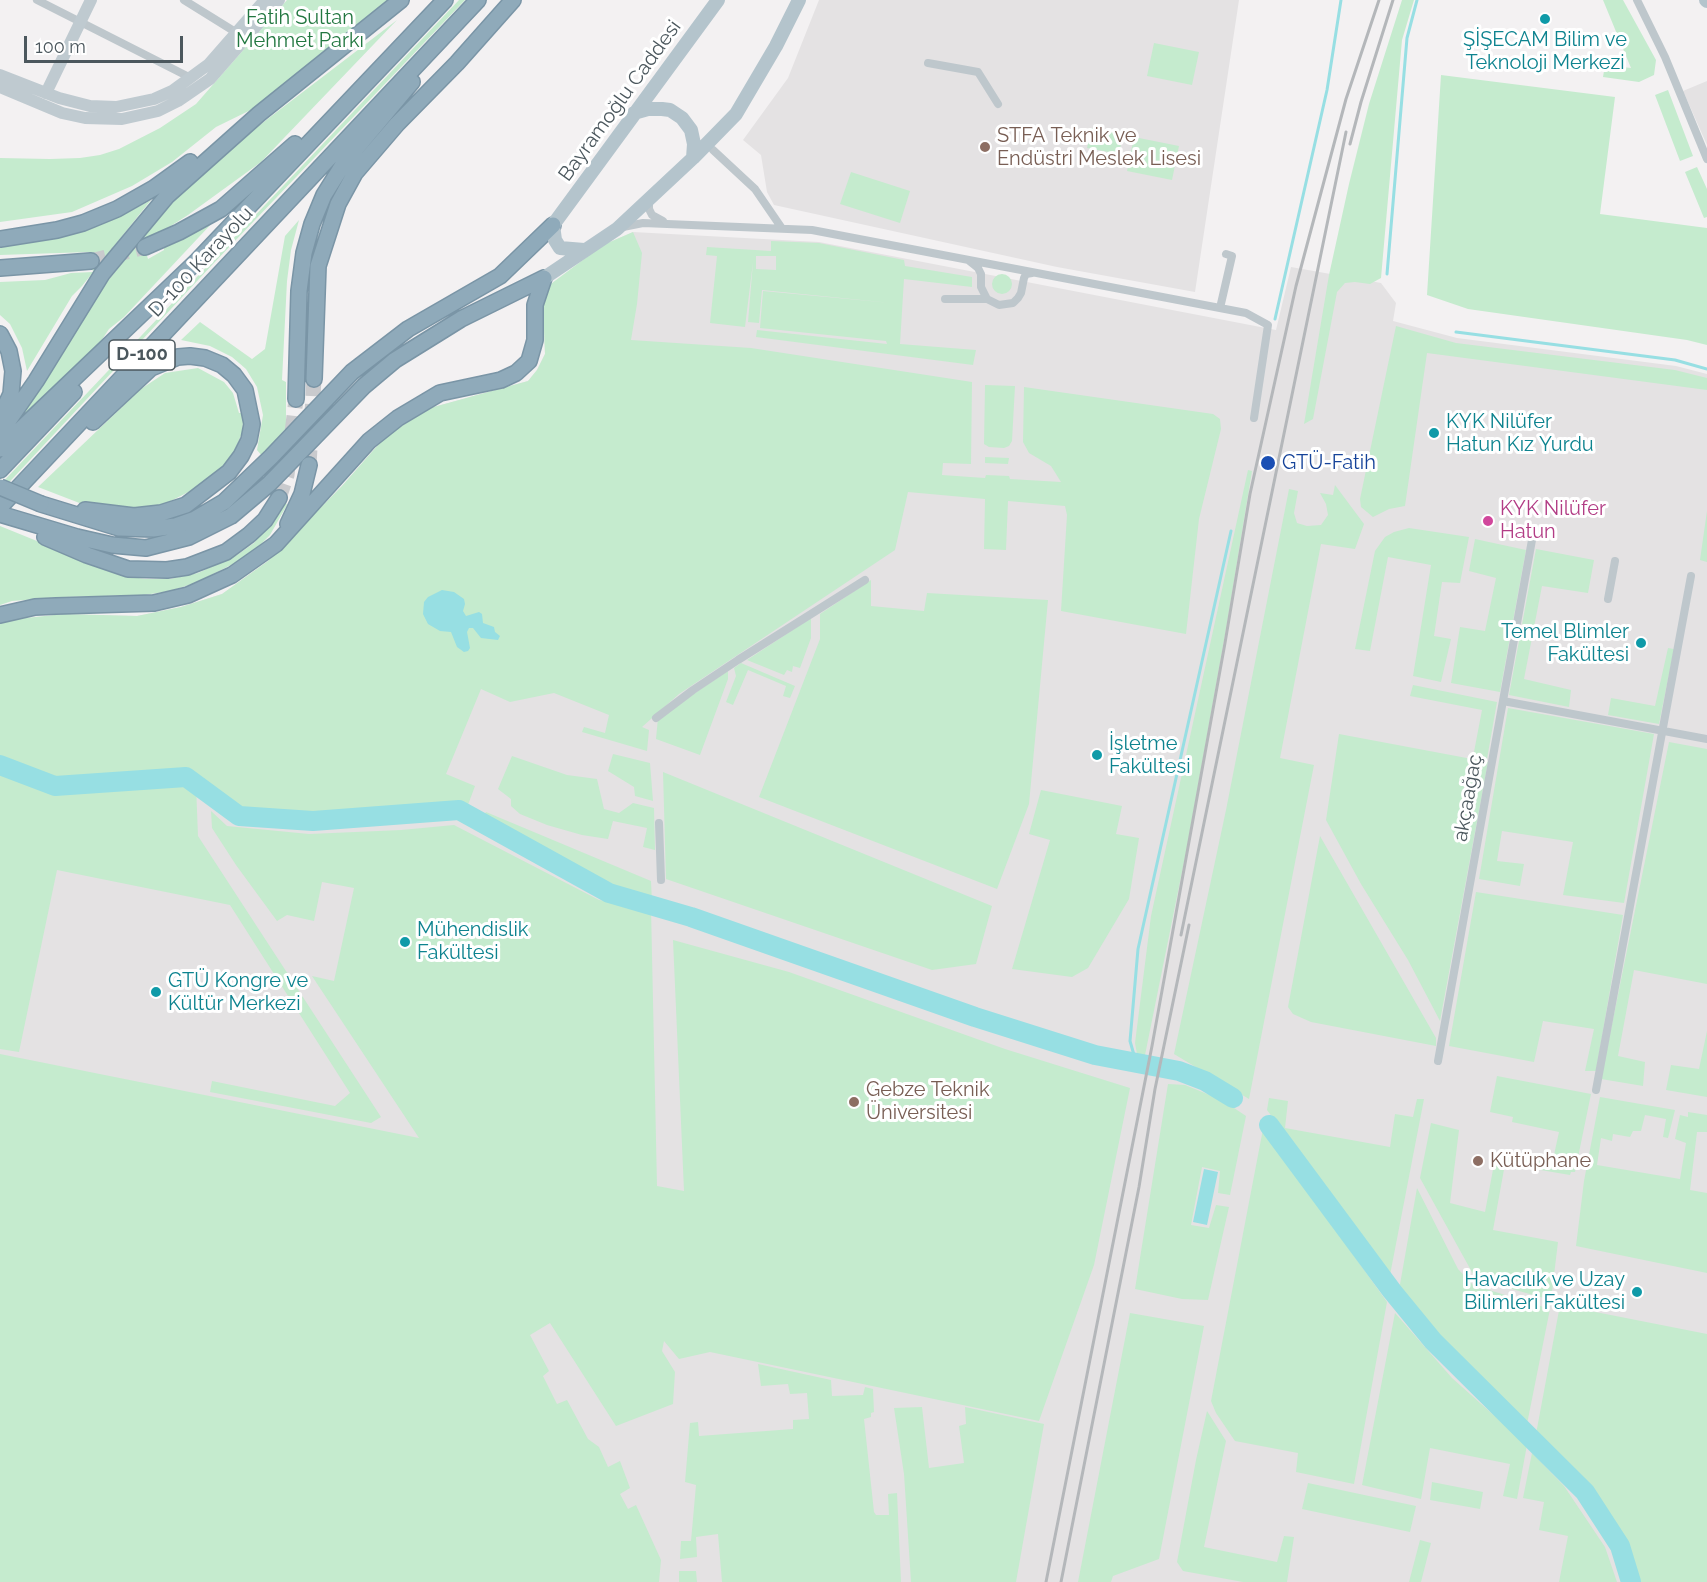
<!DOCTYPE html>
<html>
<head>
<meta charset="utf-8">
<style>
  body { margin:0 }
  #map { position:relative; width:1707px; height:1582px; overflow:hidden; background:#f3f1f2; font-family:Raleway,sans-serif }
  canvas { display:block }
  .scale { position:absolute; left:24px; top:36px; width:159px; height:27px; box-sizing:border-box; border:3px solid #4b575d; border-top:0; padding-left:8px; font-size:18px; line-height:21px; white-space:nowrap; color:#4b575d; -webkit-text-stroke:4px #fff; paint-order:stroke }
</style>
</head>
<body>
<div id="map">
<canvas width="1707" height="1582"></canvas>
<div class="scale">100 m</div>
</div>
<script>
const c = document.querySelector('canvas').getContext('2d');
c.lineJoin = 'round';
function fillPath(path, color) {
  c.fillStyle = color;
  c.fill(path, 'evenodd');
}
function shape(rows) {
  const path = new Path2D();
  for (const r of rows) {
    if (r.length === 3) {
      path.moveTo(r[0] + r[2], r[1]);
      path.arc(r[0], r[1], r[2], 0, 2 * Math.PI);
      continue;
    }
    path.moveTo(r[0], r[1]);
    for (let i = 2; i < r.length; i += 2) path.lineTo(r[i], r[i + 1]);
  }
  return path;
}
function trace(path, color, width, dash) {
  c.strokeStyle = color;
  c.lineWidth = width;
  c.lineCap = dash ? 'butt' : 'round';
  c.setLineDash(dash || []);
  c.stroke(path);
}
function drawText(font, color, halo, rows, align = 'center') {
  c.font = font + ' Raleway,sans-serif';
  c.lineWidth = 6;
  c.setLineDash([]);
  c.textBaseline = 'middle';
  c.strokeStyle = halo;
  c.fillStyle = color;
  for (const [text, x, y, turn = 0] of rows) {
    c.save();
    c.translate(x, y);
    c.rotate((+turn || 0) * Math.PI / 180);
    c.textAlign = isNaN(turn) ? turn : align;
    if (halo) c.strokeText(text, 0, 0);
    c.fillText(text, 0, 0);
    c.restore();
  }
}
fillPath(shape([
  [819,0,1239,0,1195,292,1057,267,774,205,767,192,761,155,743,140,788,78],
  [1707,81,1707,145,1683,91],
  [633,232,819,242,1276,330,1291,267,1381,283,1396,303,1393,321,1457,338,1676,366,1707,374,1707,1582,0,1582,0,623,64,614,137,616,181,607,222,594,268,561,342,486,385,437,430,408,528,381,537,370,545,354,543,305,603,245]
]), '#e4e2e3');
fillPath(shape([
  [287,0,394,0,269,101,216,127,172,162,132,186,72,212,0,222,0,158,50,159,80,158,100,155,119,149,160,128,196,104],
  [459,0,465,0,213,264,0,492,0,485],
  [1402,0,1414,0,1402,40,1381,278,1370,284,1355,282,1345,283,1337,292,1313,419,1304,424,1329,275,1349,184,1369,104],
  [1603,0,1623,0,1656,60,1654,75,1639,82,1603,77,1605,65,1631,68],
  [397,20,261,162,188,215,166,229,142,239,148,259,164,250,164,247,214,221,124,317,109,329,93,353,9,430,45,381,107,282,141,240,183,188,231,147],
  [1154,43,1199,52,1192,85,1147,76],
  [1441,75,1615,97,1600,214,1707,228,1707,345,1687,340,1468,309,1427,295],
  [1668,90,1693,156,1680,161,1655,95],
  [1091,128,1123,134,1119,154,1087,148],
  [1134,137,1179,146,1172,180,1127,171],
  [1697,167,1707,189,1707,217,1704,218,1685,172],
  [851,172,910,191,900,223,840,204],
  [151,200,82,286,72,296,27,371,22,348,10,324,0,315,0,282,45,280,71,273,93,272,89,252,0,255,0,244,78,232,119,217],
  [299,220,291,250,287,281,282,380,286,382,286,428,262,456,257,450,263,415,257,387,246,369,232,357,210,346,181,340,200,322,252,359,265,349,285,236],
  [633,232,642,253,637,304,631,340,751,348,972,382,971,464,943,463,942,475,985,478,986,475,1009,476,1010,479,1061,482,1051,466,1029,453,1023,442,1024,387,1213,414,1220,419,1221,429,1199,519,1186,634,1061,611,1067,515,1065,506,1008,501,1006,550,984,549,985,499,908,492,895,550,679,694,642,727,649,730,647,751,582,732,584,727,605,733,609,715,554,693,510,702,481,689,446,774,475,786,465,813,459,810,313,821,239,816,196,785,198,836,381,1117,371,1123,210,1092,212,1081,335,1106,350,1093,230,905,57,870,19,1052,0,1049,0,623,16,617,16,619,64,614,137,616,181,607,222,594,268,561,342,486,385,437,430,408,528,381,537,370,545,354,543,305,548,286,603,245],
  [771,241,819,243,904,260,905,266,972,277,972,287,904,279,900,344,976,350,973,365,756,337,757,330,887,344,886,341,760,328,763,291,891,303,762,290,759,323,748,322,753,262,745,327,710,323,717,256,706,255,707,247,771,251],
  [756,256,776,256,776,270,756,269],
  [1002,284,10],
  [1396,326,1456,343,1675,370,1707,378,1707,390,1427,353,1405,506,1389,509,1373,517,1361,507,1360,499],
  [198,368,224,382,233,393,239,413,244,413,242,433,234,452,221,469,202,485,165,504,134,509,82,504,38,487,141,389,165,373],
  [985,385,1015,386,1012,441,1009,446,1004,448,989,447,984,444],
  [985,457,1009,458,1008,464,985,463],
  [1248,470,1252,471,1226,629,1187,847,1144,1060,1138,1059,1135,1043,1151,916],
  [1335,485,1364,524,1355,549,1321,544,1280,758,1314,765,1249,1099,1174,1054,1226,810,1289,489,1298,491,1294,513,1297,523,1307,526,1321,525,1328,515,1326,504,1320,493,1333,495],
  [285,501,287,505,270,535,255,550,235,563,195,583,170,591,144,595,63,597,12,601,0,605,0,526,123,576,146,579,170,579,198,573,237,555,254,543],
  [1707,511,1707,562,1700,560],
  [1409,528,1469,537,1460,583,1442,582,1434,636,1451,639,1441,682,1413,676,1431,565,1388,557,1370,651,1355,649,1375,551,1385,537,1394,532],
  [1475,539,1526,550,1500,692,1451,683,1460,627,1485,631,1496,578,1469,571],
  [1536,549,1594,560,1588,593,1542,586,1524,679,1571,690,1569,707,1509,695],
  [871,580,871,606,924,611,927,593,1048,600,1029,804,997,889,759,797,820,639,820,614],
  [811,618,811,638,800,668,793,666,792,672,787,670,784,675,747,660],
  [1668,648,1674,649,1659,724,1608,715,1611,698,1655,706],
  [741,663,795,686,790,698,783,696,786,686,748,670,733,705,726,702,736,676,734,668],
  [728,671,728,679,700,755,656,739,658,718],
  [1413,685,1497,702,1487,759,1473,757,1482,710,1410,696],
  [1508,708,1654,734,1624,903,1563,895,1573,842,1502,831,1497,861,1524,864,1520,886,1479,879],
  [1339,734,1488,762,1440,1021,1408,960,1361,884,1326,820],
  [1669,742,1707,749,1707,984,1634,970,1618,1056,1645,1062,1643,1086,1601,1079],
  [613,754,650,763,653,801,635,796,634,787,608,771],
  [512,756,567,775,597,779,604,809,619,813,633,803,654,808,655,850,643,847,647,828,613,821,608,839,582,835,547,825,520,814,511,806,511,799,498,789],
  [663,772,992,906,976,964,932,970,666,879],
  [1041,790,1122,806,1116,834,1139,838,1129,899,1088,968,1072,977,1012,969,1050,840,1029,834],
  [211,811,227,826,309,834,401,830,454,825,599,900,651,908,657,1186,684,1191,673,940,789,972,1005,1049,1130,1088,1094,1265,1039,1421,710,1352,679,1359,664,1341,662,1351,675,1372,673,1404,616,1426,550,1323,530,1335,549,1371,543,1376,557,1404,567,1400,588,1439,599,1447,608,1467,620,1461,630,1488,620,1494,628,1509,636,1505,661,1560,659,1582,0,1582,0,1054,419,1138,312,976,334,981,354,888,322,882,314,921,287,915,277,921,236,865,212,828],
  [486,812,651,881,652,902,602,887,522,845,480,822],
  [1320,836,1436,1038,1436,1046,1311,1022,1293,1014,1288,1007],
  [1476,892,1623,915,1596,1071,1585,1071,1594,1029,1543,1021,1534,1062,1449,1046],
  [1707,1031,1707,1097,1666,1090,1671,1065,1699,1069],
  [1497,1076,1591,1094,1575,1172,1571,1172,1570,1175,1505,1164,1493,1230,1558,1242,1551,1300,1487,1282,1473,1274,1420,1178,1431,1123,1459,1130,1450,1203,1485,1212,1495,1159,1501,1160,1503,1155,1552,1164,1559,1132,1512,1122,1513,1117,1490,1112],
  [1168,1084,1185,1085,1222,1100,1246,1116,1230,1195,1218,1193,1220,1171,1202,1167,1191,1225,1209,1228,1216,1205,1229,1207,1208,1300,1182,1299,1135,1289],
  [1600,1097,1675,1110,1668,1138,1663,1137,1666,1119,1645,1115,1641,1131,1633,1131,1630,1137,1613,1134,1612,1141,1601,1138,1597,1165,1680,1179,1686,1143,1675,1139,1680,1115,1688,1117,1688,1112,1707,1115,1707,1132,1697,1132,1690,1190,1707,1193,1707,1273,1576,1246,1584,1181],
  [1269,1098,1288,1101,1285,1128,1390,1147,1395,1114,1413,1117,1417,1099,1424,1099,1390,1275,1267,1110],
  [1263,1129,1387,1302,1354,1484,1296,1472,1298,1453,1235,1441,1216,1413,1211,1401],
  [1417,1188,1458,1269,1473,1285,1550,1309,1527,1424,1438,1337,1399,1290],
  [1560,1305,1707,1334,1707,1582,1639,1582,1624,1541,1584,1484,1536,1434],
  [1130,1313,1204,1326,1159,1559,1113,1576,1111,1582,1078,1582],
  [1395,1313,1452,1378,1527,1445,1517,1499,1503,1496,1510,1464,1430,1448,1421,1499,1362,1485],
  [758,1364,831,1380,832,1396,863,1395,865,1387,873,1389,874,1412,871,1413,871,1417,864,1419,874,1512,876,1515,889,1515,888,1494,897,1493,901,1582,722,1582,718,1534,696,1537,697,1557,680,1559,681,1541,691,1541,696,1485,685,1482,690,1423,698,1422,699,1436,793,1429,793,1420,809,1419,807,1393,790,1394,788,1384,761,1386],
  [922,1407,929,1468,964,1463,959,1426,966,1424,965,1407,1044,1424,1016,1582,911,1582,904,1474,894,1408],
  [1207,1411,1226,1441,1204,1547,1277,1562,1284,1536,1294,1537,1287,1582,1243,1582,1183,1571,1177,1562,1196,1460],
  [1532,1453,1564,1486,1605,1547,1617,1582,1559,1582,1568,1536,1539,1530,1544,1502,1523,1498],
  [1432,1482,1483,1492,1480,1509,1430,1500],
  [1308,1483,1416,1506,1410,1532,1302,1509],
  [1420,1540,1431,1543,1421,1582,1409,1582],
  [679,1571,696,1571,697,1582,679,1582]
]), '#c5ebce');
fillPath(shape([
  [442,590,454,592,464,599,465,604,463,611,466,616,479,612,482,614,483,623,494,627,495,632,500,636,498,640,481,638,473,628,469,628,467,632,470,648,468,651,464,652,457,647,451,632,440,631,428,624,423,614,424,602,428,597],
  [1204,1169,1218,1172,1207,1225,1193,1222]
]), '#97dfe3');
trace(shape([
  [1387,274,1407,38,1417,0],
  [1275,319,1327,90,1341,0],
  [1456,332,1675,360,1707,369],
  [1136,1062,1130,1041,1138,949,1231,531]
]), '#97dfe3', 3);
trace(shape([
  [0,765,55,786,186,777,239,816,313,821,459,810,609,893,691,917,975,1017,1095,1055,1179,1071,1205,1081,1233,1098],
  [1269,1125,1392,1291,1433,1341,1585,1492,1620,1546,1631,1582]
]), '#97dfe3', 20);
trace(shape([
  [91,261,145,247],
  [309,465,314,379],
  [279,498,287,475,296,399]
]), '#c9cacd', 15, [15, 8]);
const highway = shape([
  [0,239,57,230,83,223,117,209,154,188,190,162],
  [145,247,179,232,221,209,295,144],
  [0,268,91,261],
  [0,334,9,351,13,371,11,394,0,417],
  [314,379,318,266,338,204,355,173,397,124,457,63,513,0],
  [296,399,299,291,304,253,312,224,324,195,344,163,412,82],
  [0,433,36,381,102,274,167,196,259,114,401,0],
  [0,449,197,261,445,0],
  [0,470,74,392],
  [41,504,119,528,153,529,175,526,195,519,224,502,271,457,352,372,408,329,500,276,553,225],
  [0,507,478,0],
  [85,510,134,516,161,513,186,505,229,472,241,456,249,440,252,424,245,390,234,375,222,365,205,358,190,356,178,357,151,368,93,422],
  [0,514,77,537,112,545,146,548,189,537,231,516,269,484,364,386,395,360,461,319,544,278],
  [288,524,302,494,309,465],
  [45,537,87,555,128,569,167,570,187,567,226,552,249,535,265,520,279,498],
  [0,615,35,607,56,606,154,603,188,595,232,575,276,544,369,441,398,418,440,393,501,380,516,373,529,361,535,340,535,305,544,278]
]);
trace(highway, '#7a95a6', 18);
trace(shape([
  [37,0,191,78],
  [184,0,237,33],
  [1637,0,1665,57,1707,159],
  [928,63,978,72,998,104],
  [713,150,755,189,781,227],
  [649,199,649,209,652,215,663,221],
  [623,227,643,223,812,230,1246,313,1268,325,1254,418],
  [968,260,978,268,981,274,981,287,987,299,999,305,1013,303,1018,298,1021,293,1024,278,1026,274,1032,273],
  [945,299,987,299],
  [1220,308,1232,256,1226,254],
  [1608,599,1615,561],
  [1503,701,1707,739],
  [656,718,693,690,738,660,865,580],
  [659,823,661,880],
  [1438,1061,1532,540],
  [1596,1090,1691,576]
]), '#bec7cc', 8);
trace(shape([
  [0,75,59,98,90,106,116,107,154,99,172,91,209,64,265,0],
  [0,87,62,113,85,118,122,119,158,111,178,101,210,79,279,0],
  [46,93,91,0]
]), '#bfcad0', 12);
trace(shape([
  [1706,0,1707,1],
  [634,113,648,109,662,109,670,110,682,118,691,130,694,144,693,158],
  [584,250,560,248,555,240,553,225,718,0],
  [544,278,617,229,693,158,736,114,776,46,799,0]
]), '#b4c4cc', 14);
trace(highway, '#8faaba', 15);
trace(shape([
  [1350,144,1361,102,1393,0],
  [1181,935,1346,132],
  [1046,1582,1152,1046,1225,643,1250,494,1296,286,1346,99,1379,0],
  [1061,1582,1139,1187,1155,1089,1189,925]
]), '#b4b7ba', 3);
const highwayBridge = shape([
  [0,487,41,504]
]);
trace(highwayBridge, '#7a95a6', 18, []);
trace(highwayBridge, '#8faaba', 15);
for (const [x, y, r, color] of [
  [1545,19,6,"#0f9aa8"],
  [985,147,6,"#8d6e63"],
  [1434,433,6,"#0f9aa8"],
  [1268,463,8,"#1a4fb4"],
  [1488,521,6,"#d1479c"],
  [1641,643,6,"#0f9aa8"],
  [1097,755,6,"#0f9aa8"],
  [405,942,6,"#0f9aa8"],
  [156,992,6,"#0f9aa8"],
  [854,1102,6,"#8d6e63"],
  [1478,1161,6,"#8d6e63"],
  [1637,1292,6,"#0f9aa8"]
]) {
  const dot = new Path2D();
  dot.arc(x, y, r, 0, 2 * Math.PI);
  c.fillStyle = color;
  c.fill(dot);
  trace(dot, '#fff', 2);
}
for (const [x, y, w] of [
  [142,355,66]
]) {
  const box = new Path2D();
  box.roundRect(x - w / 2, y - 15, w, 30, 4.5);
  c.fillStyle = '#fff';
  c.fill(box);
  trace(box, '#4b575d', 1.5);
}
drawText('bold 18px', '#4b575d', null, [
  ["D-100",142,355]
]);
drawText('20px', '#227740', '#fff', [
  ["Fatih Sultan",300,18],
  ["Mehmet Parkı",300,41]
]);
drawText('20px', '#0d838f', '#fff', [
  ["ŞİŞECAM Bilim ve",1545,40,"center"],
  ["Teknoloji Merkezi",1545,63,"center"],
  ["KYK Nilüfer",1446,422],
  ["Hatun Kız Yurdu",1446,445],
  ["Temel Blimler",1629,632,"right"],
  ["Fakültesi",1629,655,"right"],
  ["İşletme",1109,744],
  ["Fakültesi",1109,767],
  ["Mühendislik",417,930],
  ["Fakültesi",417,953],
  ["GTÜ Kongre ve",168,981],
  ["Kültür Merkezi",168,1004],
  ["Havacılık ve Uzay",1625,1280,"right"],
  ["Bilimleri Fakültesi",1625,1303,"right"]
], 'left');
drawText('20px', '#4b575d', '#fff', [
  ["Bayramoğlu Caddesi",620,101,-54],
  ["D-100 Karayolu",201,262,-47],
  ["akçaağaç",1468,798,-80]
]);
drawText('20px', '#785e54', '#fff', [
  ["STFA Teknik ve",997,136],
  ["Endüstri Meslek Lisesi",997,159],
  ["Gebze Teknik",866,1090],
  ["Üniversitesi",866,1113],
  ["Kütüphane",1490,1161]
], 'left');
drawText('20px', '#164399', '#fff', [
  ["GTÜ-Fatih",1282,463]
], 'left');
drawText('20px', '#b23c85', '#fff', [
  ["KYK Nilüfer",1500,509],
  ["Hatun",1500,532]
], 'left');
</script>
</body>
</html>
